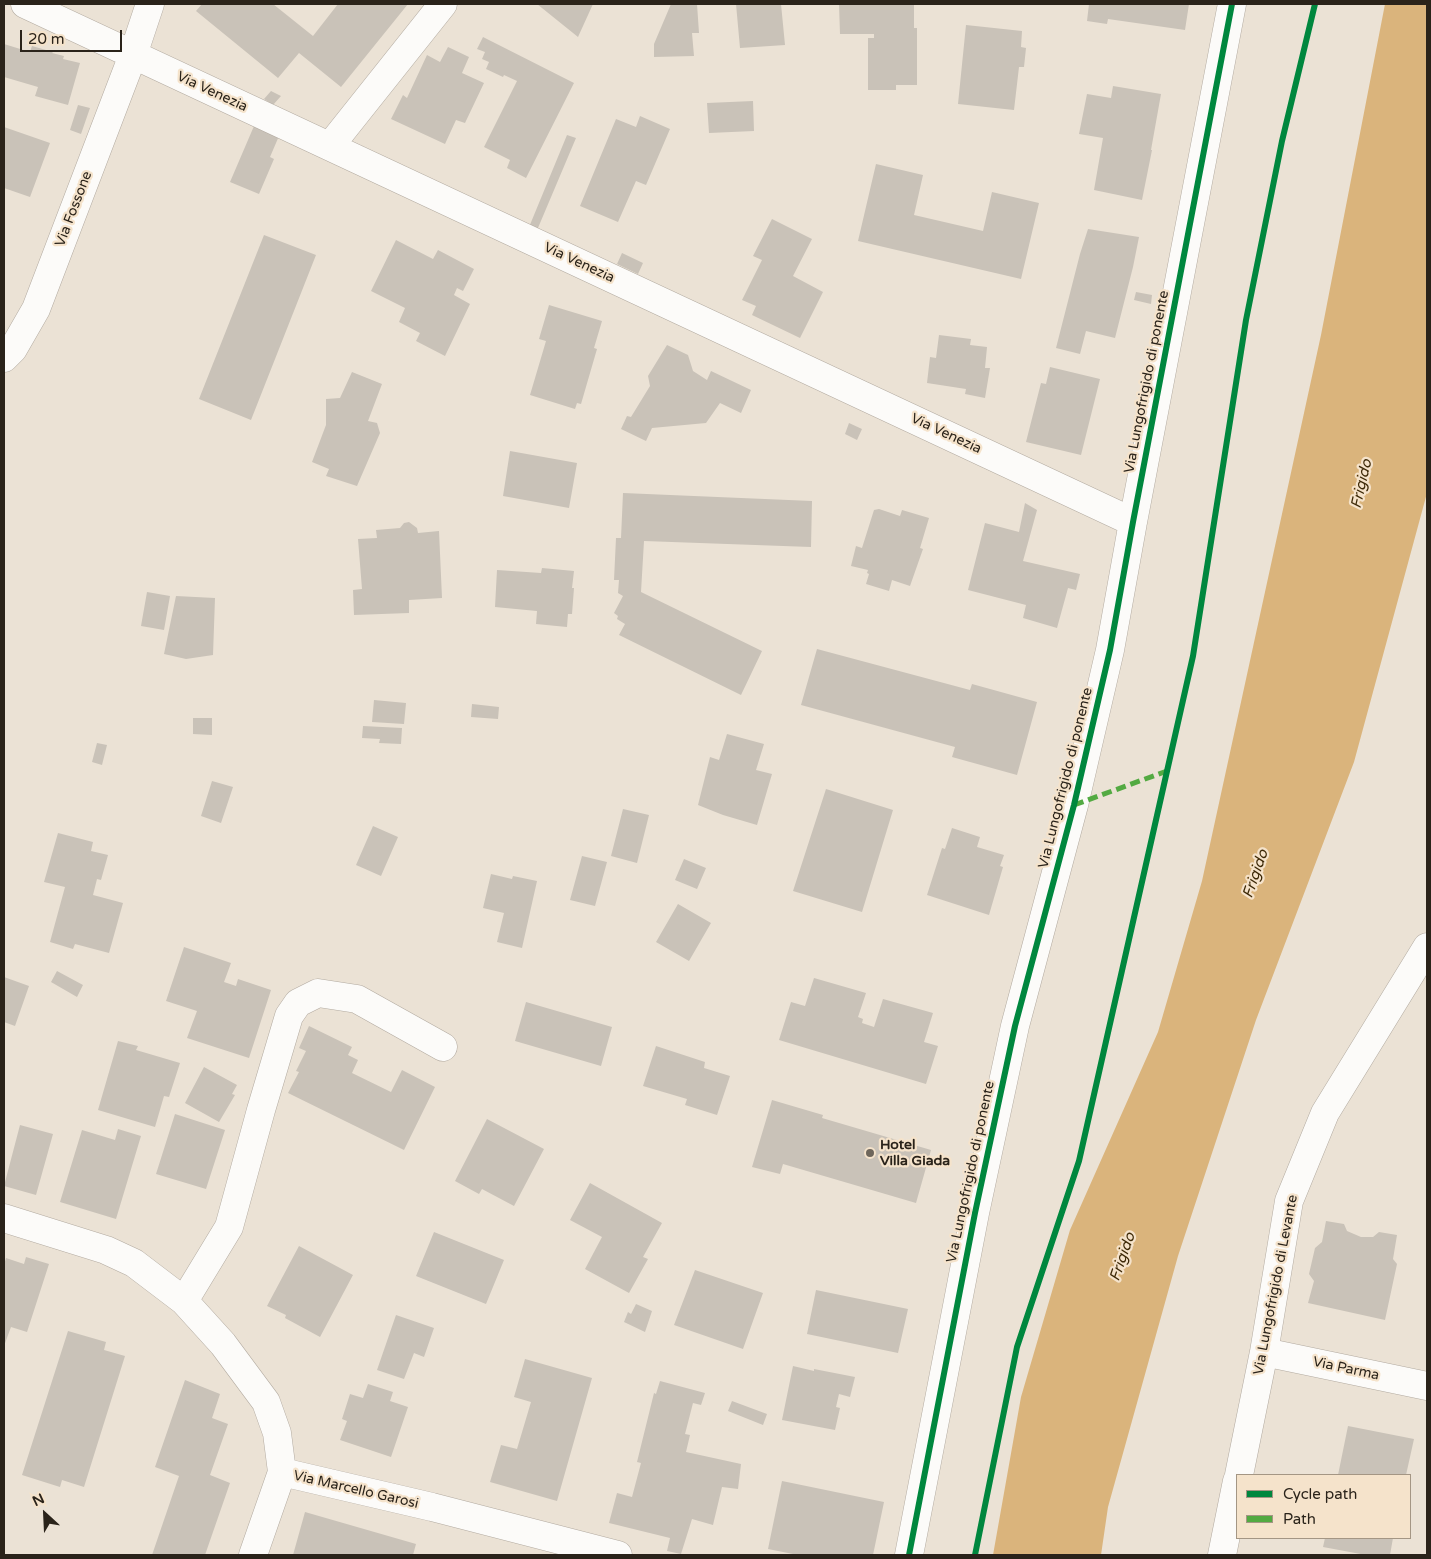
<!DOCTYPE html>
<html>
<head>
<meta charset="utf-8">
<style>
  body { margin:0 }
  #map { position:relative; width:1431px; height:1559px; overflow:hidden; background:#ebe2d5; font-family:"Varela Round",sans-serif }
  canvas { display:block }
  .frame { position:absolute; inset:0; border:5px solid #2a231a; pointer-events:none }
  .legend { position:absolute; left:1236px; top:1474px; width:175px; height:65px; box-sizing:border-box; background:#f5e3cb; border:1px solid #a49684; margin:0; padding:6px 9px; list-style:none; font-size:15px; color:#2a231a }
  .legend li { display:flex; align-items:center; gap:10px; height:25px }
  .legend b { width:25px; border:1px solid #a49684 }
  .north { position:absolute; left:20px; top:1489px; width:50px; height:50px; -webkit-text-stroke:4px #f5e3cb; paint-order:stroke; rotate:335deg; font-size:14px; font-weight:700; line-height:20px; text-align:center; color:#2a231a }
  .north::after { content:''; display:block; margin:auto; width:18px; height:22px; background:#2a231a; clip-path:polygon(50% 0,100% 100%,50% 72%,0 100%) }
  .scale { position:absolute; left:20px; top:30px; width:102px; height:22px; box-sizing:border-box; border:2px solid #2a231a; border-top:0; padding-left:6px; font-size:15px; line-height:18px; white-space:nowrap; color:#2a231a; -webkit-text-stroke:4px #f5e3cb; paint-order:stroke }
</style>
</head>
<body>
<div id="map">
<canvas width="1431" height="1559"></canvas>
<div class="frame"></div>
<ul class="legend">
<li><b style="height:6px;background:#00873e"></b>Cycle path</li>
<li><b style="height:6px;background:#53aa42"></b>Path</li>
</ul>
<div class="north">N</div>
<div class="scale">20 m</div>
</div>
<script>
const c = document.querySelector('canvas').getContext('2d');
c.lineJoin = 'round';
function fillPath(path, color) {
  c.fillStyle = color;
  c.fill(path, 'evenodd');
}
function shape(rows) {
  const path = new Path2D();
  for (const r of rows) {
    path.moveTo(r[0], r[1]);
    for (let i = 2; i < r.length; i += 2) path.lineTo(r[i], r[i + 1]);
  }
  return path;
}
function trace(path, color, width, dash) {
  c.strokeStyle = color;
  c.lineWidth = width;
  c.lineCap = dash ? 'butt' : 'round';
  c.setLineDash(dash || []);
  c.stroke(path);
}
function drawText(font, color, halo, rows, align = 'center') {
  c.font = font + ' "Varela Round",sans-serif';
  c.lineWidth = 4.5;
  c.setLineDash([]);
  c.textBaseline = 'middle';
  c.strokeStyle = halo;
  c.fillStyle = color;
  for (const [text, x, y, turn = 0] of rows) {
    c.save();
    c.translate(x, y);
    c.rotate((+turn || 0) * Math.PI / 180);
    c.textAlign = isNaN(turn) ? turn : align;
    if (halo) c.strokeText(text, 0, 0);
    c.fillText(text, 0, 0);
    c.restore();
  }
}
fillPath(shape([
  [1385,4,1427,4,1427,493,1354,762,1256,1020,1178,1256,1108,1507,1101,1555,993,1555,1021,1397,1070,1230,1158,1032,1202,881,1321,335]
]), '#dab47c');
fillPath(shape([
  [202,4,273,4,313,36,338,4,408,4,341,87,299,53,278,78,196,11],
  [537,4,593,4,578,37],
  [671,4,697,4,699,33,692,33,694,56,654,57,654,44],
  [736,4,781,4,785,45,740,48],
  [839,4,914,4,914,28,917,28,917,85,896,85,896,90,868,90,868,38,874,38,874,34,840,34],
  [1089,4,1189,4,1185,30,1108,19,1107,24,1087,21],
  [966,25,1022,31,1021,47,1026,48,1024,67,1019,67,1014,110,958,104],
  [483,37,574,83,526,178,507,168,510,160,484,147,517,81,504,75,503,77,486,69,489,62,482,59,485,52,477,49],
  [4,44,30,52,32,46,53,52,52,53,64,56,63,59,80,63,68,105,35,96,38,87,4,77],
  [448,47,469,57,462,73,484,83,465,123,456,120,445,144,391,119,403,95,407,98,427,55,440,62],
  [1113,86,1161,94,1151,150,1152,150,1142,200,1094,190,1103,138,1079,134,1087,94,1111,98],
  [271,91,281,96,273,105,264,99],
  [753,101,754,131,709,133,707,103],
  [78,105,90,108,81,134,70,130],
  [640,116,670,129,646,185,636,181,618,222,580,206,616,119,636,127],
  [254,126,279,136,270,157,274,159,259,194,230,182],
  [4,127,50,143,30,197,4,188],
  [567,135,576,138,535,235,527,232],
  [876,164,923,175,914,215,983,231,992,192,1039,203,1021,279,858,241],
  [772,219,812,239,793,276,823,292,800,338,752,315,756,306,742,300,762,260,753,256],
  [1088,229,1139,237,1133,267,1115,338,1086,331,1080,354,1056,348,1080,254],
  [264,235,316,255,251,420,199,399],
  [396,240,433,259,438,250,474,269,463,291,457,288,454,295,470,304,445,356,416,341,420,333,399,322,405,308,371,291],
  [622,253,643,263,638,274,617,264],
  [1136,292,1152,295,1151,304,1134,300],
  [549,305,602,321,594,348,597,349,581,404,577,403,575,409,530,395,546,341,539,339],
  [939,335,971,339,970,345,987,347,985,368,990,368,985,398,965,394,966,389,927,383,930,357,936,358],
  [667,345,688,355,693,371,707,380,711,371,751,390,741,413,720,403,706,423,652,428,646,441,621,429,627,416,631,417,650,386,648,376],
  [1050,367,1100,379,1081,455,1026,442,1041,383,1046,384],
  [352,372,382,384,368,421,377,423,380,433,357,486,326,476,329,469,312,462,326,425,326,399,340,398],
  [849,423,862,429,857,440,845,434],
  [510,451,577,463,569,508,503,496],
  [623,493,812,501,811,547,644,541,641,592,762,651,741,695,619,635,625,624,617,619,618,616,614,613,623,596,618,593,619,580,614,580,616,538,621,538],
  [1025,503,1037,510,1023,561,1080,574,1076,590,1068,588,1057,628,1023,618,1026,605,968,590,985,523,1019,532],
  [879,509,900,516,902,510,929,518,920,548,923,549,910,586,892,580,889,591,866,584,869,574,867,573,868,570,851,566,856,546,862,548,874,510],
  [409,522,417,528,418,533,439,531,442,598,409,600,409,613,354,615,353,590,362,589,358,539,377,538,376,530,400,528,404,523],
  [542,568,574,571,572,588,574,588,572,614,568,614,567,627,536,624,537,611,495,607,497,570,541,573],
  [147,592,170,596,164,630,141,626],
  [176,596,215,598,213,655,186,659,164,654],
  [817,649,970,690,972,684,1037,702,1017,775,952,757,955,747,801,705],
  [374,700,406,703,404,724,372,722],
  [472,704,499,707,498,719,471,717],
  [193,718,212,718,212,735,193,734],
  [363,726,402,728,401,744,379,743,380,739,362,738],
  [727,734,764,744,756,770,772,774,757,825,723,815,698,805,710,757,719,760],
  [97,743,107,745,102,765,92,762],
  [212,781,233,787,221,823,201,816],
  [826,789,893,810,862,912,793,891],
  [623,809,649,815,637,863,611,856],
  [373,826,398,837,381,876,356,865],
  [952,828,980,837,977,847,1004,855,1000,866,1003,867,989,915,927,895,942,848,945,849],
  [58,833,93,842,91,851,108,855,101,880,97,879,93,895,123,903,109,953,75,944,73,949,50,942,65,887,44,882],
  [582,856,607,862,595,906,570,900],
  [684,859,706,868,697,889,675,880],
  [491,874,512,879,513,876,537,881,522,948,497,942,504,913,483,908],
  [678,904,711,923,689,961,656,942],
  [184,947,231,963,224,982,236,986,238,979,271,990,249,1058,187,1038,197,1011,166,1001],
  [57,971,83,985,77,997,51,982],
  [4,977,29,986,15,1026,4,1022],
  [814,978,866,993,858,1017,863,1019,862,1023,874,1027,883,999,933,1013,924,1042,938,1046,926,1084,779,1040,791,1002,805,1006],
  [526,1002,612,1027,601,1066,515,1041],
  [309,1026,352,1047,348,1055,358,1060,352,1073,391,1092,402,1070,435,1087,404,1150,288,1093,299,1072,296,1071,306,1051,299,1048],
  [118,1041,138,1046,136,1050,180,1063,169,1097,164,1096,155,1127,98,1110],
  [656,1046,705,1062,704,1068,730,1076,717,1115,685,1105,687,1099,643,1086],
  [204,1067,237,1085,232,1094,235,1095,219,1122,185,1103],
  [772,1100,823,1115,822,1118,931,1150,916,1203,783,1164,780,1174,752,1167],
  [175,1114,225,1130,206,1189,156,1174],
  [487,1119,544,1149,514,1206,482,1189,479,1194,455,1181],
  [20,1125,53,1134,36,1195,4,1186],
  [118,1129,141,1136,116,1219,60,1202,82,1130,115,1140],
  [590,1183,662,1223,643,1257,648,1259,629,1293,585,1269,602,1237,570,1220],
  [1326,1221,1344,1224,1347,1231,1361,1237,1373,1237,1379,1232,1397,1235,1393,1259,1397,1264,1385,1320,1308,1303,1314,1281,1309,1274,1315,1248,1322,1242],
  [434,1232,504,1260,486,1304,416,1276],
  [299,1246,353,1275,320,1337,285,1318,286,1315,267,1306],
  [26,1257,49,1264,27,1332,11,1327,4,1346,4,1265,6,1258,24,1264],
  [695,1270,763,1293,743,1349,674,1325],
  [816,1290,908,1309,898,1353,807,1334],
  [636,1304,652,1311,645,1332,624,1322,628,1312,631,1314],
  [396,1315,434,1328,424,1357,414,1353,404,1379,377,1370],
  [68,1331,106,1342,104,1350,125,1356,84,1487,62,1480,60,1487,22,1475],
  [525,1359,592,1378,557,1501,490,1482,501,1445,517,1449,531,1402,514,1397],
  [793,1366,814,1371,814,1369,855,1377,850,1397,839,1394,836,1407,840,1408,835,1430,782,1420],
  [185,1380,220,1394,212,1418,228,1424,210,1475,230,1483,205,1555,152,1555,179,1476,155,1467],
  [660,1381,705,1393,701,1405,693,1403,685,1434,690,1435,686,1452,741,1464,738,1489,722,1487,713,1525,692,1519,681,1554,667,1551,670,1538,609,1523,617,1493,632,1497,641,1463,637,1462,654,1393,656,1394],
  [368,1384,393,1392,390,1401,408,1407,391,1457,340,1440,347,1421,342,1419,350,1394,363,1398],
  [732,1401,767,1414,763,1425,728,1411],
  [1348,1426,1414,1439,1406,1475,1338,1475],
  [782,1481,884,1502,873,1555,798,1555,768,1549],
  [305,1512,416,1544,413,1555,293,1555],
  [1325,1538,1393,1538,1390,1555,1366,1555,1323,1547]
]), '#c9c2b8');
const minor = shape([
  [25,4,1133,522],
  [330,146,443,4],
  [4,358,13,349,36,309,133,55,150,4],
  [4,1218,106,1250,134,1263,184,1301,223,1344,266,1402,277,1433,282,1472,253,1555],
  [184,1301,229,1227,261,1110,289,1016,298,1003,318,993,357,999,443,1047],
  [1264,1352,1427,1386],
  [282,1472,432,1507,618,1555],
  [1239,1475,1264,1352,1289,1201,1325,1113,1427,947],
  [909,1555,975,1213,1015,1026,1074,805,1110,650,1133,522,1232,4],
  [1222,1555,1237,1481]
]);
trace(minor, '#b2aaa0', 29);
trace(minor, '#fcfbf9', 28);
trace(shape([
  [1074,805,1167,771]
]), '#53aa42', 5, [10, 5]);
trace(shape([
  [909,1555,975,1213,1015,1026,1074,805,1110,650,1133,522,1232,4],
  [975,1555,1017,1347,1079,1161,1193,656,1246,320,1282,141,1315,4]
]), '#00873e', 6);
for (const [x, y, r, color] of [
  [870,1153,5,"#6e665b"]
]) {
  const dot = new Path2D();
  dot.arc(x, y, r, 0, 2 * Math.PI);
  c.fillStyle = color;
  c.fill(dot);
  trace(dot, '#f5e3cb', 2);
}
drawText('14px', '#2a231a', '#f5e3cb', [
  ["Via Venezia",212,92,25],
  ["Via Fossone",74,209,-69],
  ["Via Venezia",579,263,25],
  ["Via Lungofrigido di ponente",1147,382,-79],
  ["Via Venezia",946,434,25],
  ["Via Lungofrigido di ponente",1066,778,-76],
  ["Via Lungofrigido di ponente",971,1172,-78],
  ["Via Lungofrigido di Levante",1276,1285,-79],
  ["Via Parma",1346,1369,12],
  ["Via Marcello Garosi",356,1490,13]
]);
drawText('bold 14px', '#2a231a', '#f5e3cb', [
  ["Hotel",880,1145],
  ["Villa Giada",880,1161]
], 'left');
drawText('italic 15px', '#3d2907', '#f5e3cb', [
  ["Frigido",1362,484,-77],
  ["Frigido",1256,874,-71],
  ["Frigido",1123,1257,-71]
]);
</script>
</body>
</html>
